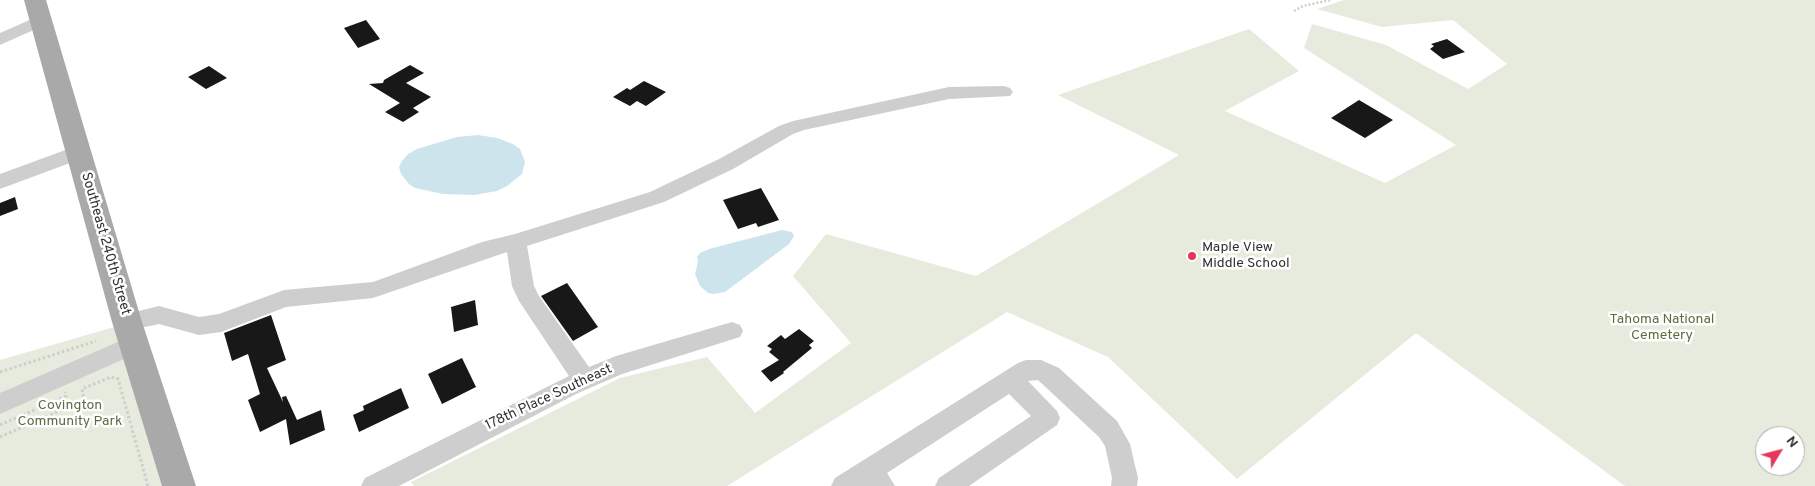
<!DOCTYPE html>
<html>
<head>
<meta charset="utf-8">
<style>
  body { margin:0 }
  #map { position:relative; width:1815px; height:486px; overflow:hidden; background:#fff; font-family:Overpass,sans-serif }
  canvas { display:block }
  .north { position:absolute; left:1755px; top:426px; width:50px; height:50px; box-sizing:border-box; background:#fff; border:1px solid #adadad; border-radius:50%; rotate:53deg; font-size:14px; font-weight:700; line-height:20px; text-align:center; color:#313131 }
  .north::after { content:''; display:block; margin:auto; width:18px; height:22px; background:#e4385b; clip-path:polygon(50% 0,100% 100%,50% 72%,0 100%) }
</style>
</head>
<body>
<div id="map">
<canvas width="1815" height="486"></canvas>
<div class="north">N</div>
</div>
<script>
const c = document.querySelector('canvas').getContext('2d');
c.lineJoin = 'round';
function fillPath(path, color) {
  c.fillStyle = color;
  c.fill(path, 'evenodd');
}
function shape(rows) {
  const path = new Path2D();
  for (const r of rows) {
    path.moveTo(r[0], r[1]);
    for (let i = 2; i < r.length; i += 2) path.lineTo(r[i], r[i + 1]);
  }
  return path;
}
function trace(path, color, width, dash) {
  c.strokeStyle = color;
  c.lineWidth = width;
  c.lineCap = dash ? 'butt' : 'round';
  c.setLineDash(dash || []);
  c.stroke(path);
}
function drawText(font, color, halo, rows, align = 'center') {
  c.font = font + ' Overpass,sans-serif';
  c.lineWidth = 5;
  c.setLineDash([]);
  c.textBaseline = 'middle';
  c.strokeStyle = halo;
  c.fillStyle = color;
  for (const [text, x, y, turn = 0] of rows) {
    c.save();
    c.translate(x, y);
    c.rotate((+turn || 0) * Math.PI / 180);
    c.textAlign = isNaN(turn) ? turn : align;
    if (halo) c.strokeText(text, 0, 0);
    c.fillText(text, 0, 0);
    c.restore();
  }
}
fillPath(shape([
  [1344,0,1815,0,1815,486,1625,486,1416,333,1237,479,1108,357,1007,312,727,486,414,486,411,482,620,378,707,357,755,413,851,343,793,276,826,234,976,276,1179,155,1058,95,1249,29,1299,71,1225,111,1385,183,1456,145,1304,48,1312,24,1386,45,1468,89,1507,64,1453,20,1382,27,1317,9],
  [1765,436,1795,436,1795,466,1765,466],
  [118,326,165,486,0,486,0,360]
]), '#e6ebdd');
fillPath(shape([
  [478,135,497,138,513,144,520,149,525,162,522,174,507,186,497,191,474,195,443,194,415,188,409,184,401,174,399,167,402,161,408,154,417,149,457,137],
  [782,230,792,232,794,236,789,244,725,292,713,294,708,293,700,286,695,274,698,261,697,257,700,253,709,249]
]), '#cde4ed');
fillPath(shape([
  [366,20,380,39,358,48,344,28],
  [1447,39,1465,52,1443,59,1430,49,1434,46,1431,44],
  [410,65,424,73,406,83,431,97,413,108,419,112,403,122,385,112,400,103,369,84,383,83,384,80],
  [209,66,227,78,206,89,188,77],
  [644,81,666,92,646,106,637,101,630,106,613,97,627,88,630,90],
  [1359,100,1393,120,1365,138,1331,118],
  [761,188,779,220,758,227,756,223,738,229,723,200],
  [15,197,18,209,0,216,0,203],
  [567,283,598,327,573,341,541,296],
  [475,300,478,325,454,332,451,307],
  [271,315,286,360,267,368,283,402,282,397,286,396,297,420,321,410,325,430,290,445,286,419,260,432,248,400,260,394,248,354,232,361,224,333],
  [799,329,814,341,809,345,812,348,783,372,784,373,771,382,761,371,779,360,769,352,772,349,767,346,781,335,785,339],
  [462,358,476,387,442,404,428,374],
  [401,388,409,408,359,432,353,415,364,410,363,406]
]), '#181818');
trace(shape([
  [1294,11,1303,6,1330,0]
]), '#cecece', 2.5, [2, 2]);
trace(shape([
  [0,372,96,341],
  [0,425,66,396,65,392],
  [0,437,84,400,82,389,111,377,118,379,148,486]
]), '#cecece', 3, [2.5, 2.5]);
fillPath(shape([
  [41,15,47,16,49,20,47,24,0,45,0,33,41,15],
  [1004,86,1010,88,1013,92,1010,96,949,99,804,130,793,134,733,169,664,202,527,246,534,286,539,296,589,367,616,356,732,322,740,325,743,331,740,337,622,374,576,394,399,486,361,486,365,478,569,376,519,301,512,286,507,252,373,298,286,307,221,332,199,335,159,324,127,331,119,328,116,322,119,316,159,306,199,317,219,314,284,290,373,282,482,242,515,234,650,192,719,159,779,126,793,121,949,87,1004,86],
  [79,145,86,147,89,152,86,157,0,189,0,174,79,145],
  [134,335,142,337,146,344,142,351,0,414,0,393,134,335],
  [1026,360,1041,360,1059,368,1117,421,1130,444,1138,478,1137,486,1111,486,1112,478,1105,446,1099,437,1038,380,1028,381,1057,411,1060,418,1057,425,969,486,935,486,939,478,1031,416,1009,394,887,473,895,486,831,486,835,478,1018,363,1026,360]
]), '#cecece');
fillPath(shape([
  [24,0,46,0,142,322,196,486,162,486,112,322,24,0]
]), '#a9a9a9');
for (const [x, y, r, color] of [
  [1192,256,5,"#e4385b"]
]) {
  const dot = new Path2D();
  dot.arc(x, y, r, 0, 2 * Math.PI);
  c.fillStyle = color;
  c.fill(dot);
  trace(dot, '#fff', 2);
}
drawText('14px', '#313131', '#fff', [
  ["Southeast 240th Street",105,244,74],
  ["178th Place Southeast",549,398,-25]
]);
drawText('14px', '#313131', '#fff', [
  ["Maple View",1202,248],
  ["Middle School",1202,264]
], 'left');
drawText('14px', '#5a6d3e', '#fff', [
  ["Tahoma National",1662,320],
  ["Cemetery",1662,336],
  ["Covington",70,406],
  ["Community Park",70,422]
]);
</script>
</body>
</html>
